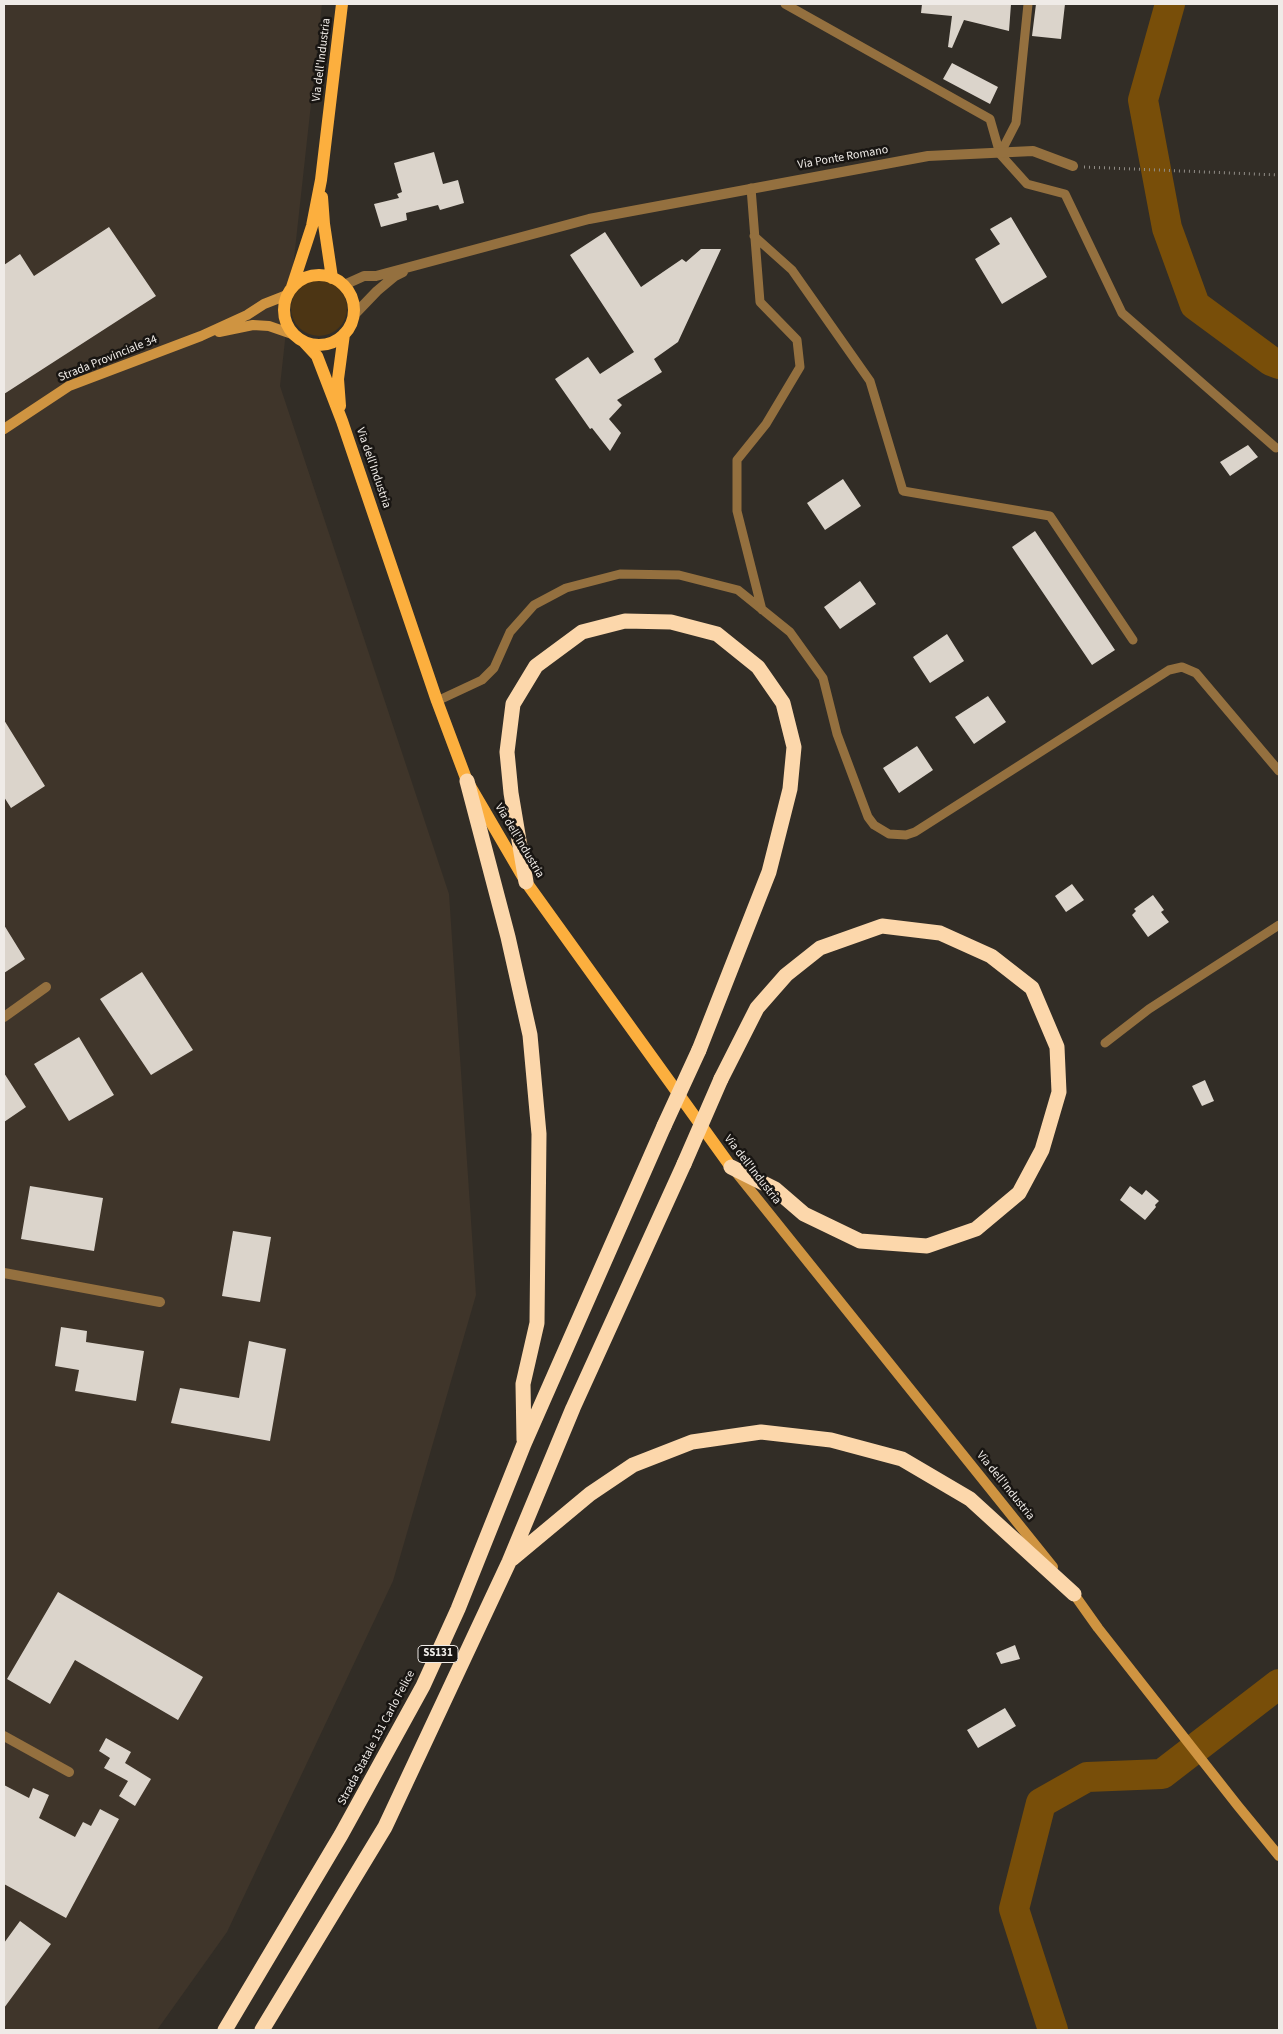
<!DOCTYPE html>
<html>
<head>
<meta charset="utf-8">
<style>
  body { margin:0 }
  #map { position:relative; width:1283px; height:2034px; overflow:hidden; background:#322d26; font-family:"Source Sans 3",sans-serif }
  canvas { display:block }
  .frame { position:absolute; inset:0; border:5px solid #efebe7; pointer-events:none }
</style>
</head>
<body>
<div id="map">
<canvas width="1283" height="2034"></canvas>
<div class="frame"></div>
</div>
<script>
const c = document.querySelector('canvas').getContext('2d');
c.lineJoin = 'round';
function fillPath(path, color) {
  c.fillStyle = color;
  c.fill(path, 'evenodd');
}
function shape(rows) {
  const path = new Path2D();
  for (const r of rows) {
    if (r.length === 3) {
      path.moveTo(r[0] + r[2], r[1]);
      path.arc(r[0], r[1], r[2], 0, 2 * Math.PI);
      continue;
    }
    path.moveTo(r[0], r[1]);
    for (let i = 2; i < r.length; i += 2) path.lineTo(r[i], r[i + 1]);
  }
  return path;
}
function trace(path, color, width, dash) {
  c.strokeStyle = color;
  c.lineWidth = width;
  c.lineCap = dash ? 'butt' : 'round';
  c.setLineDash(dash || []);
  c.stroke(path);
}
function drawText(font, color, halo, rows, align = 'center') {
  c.font = font + ' "Source Sans 3",sans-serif';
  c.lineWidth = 5;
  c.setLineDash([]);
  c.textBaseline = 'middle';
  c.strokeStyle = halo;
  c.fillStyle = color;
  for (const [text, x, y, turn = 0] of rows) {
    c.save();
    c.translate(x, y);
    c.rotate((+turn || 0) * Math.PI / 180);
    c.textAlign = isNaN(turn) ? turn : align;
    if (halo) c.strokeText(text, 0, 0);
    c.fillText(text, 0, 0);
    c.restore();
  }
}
fillPath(shape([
  [4,4,322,4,280,386,449,894,476,1295,393,1581,227,1932,157,2030,4,2030]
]), '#3f352a');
fillPath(shape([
  [319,308,28]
]), '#4c3514');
trace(shape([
  [1170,4,1143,100,1167,228,1195,305,1271,361,1279,364],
  [1053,2030,1014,1909,1041,1803,1087,1777,1162,1774,1279,1684]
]), '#784e09', 30);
fillPath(shape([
  [922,4,1011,4,1009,31,964,20,952,48,948,47,952,16,921,13],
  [1036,4,1065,4,1061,39,1032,36],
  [952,63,998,87,990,104,943,79],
  [434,152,443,184,458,180,464,203,440,210,438,205,406,213,407,220,381,227,374,204,399,198,397,194,402,192,394,163],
  [1011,217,1047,277,1002,304,975,259,1000,244,990,229],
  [109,227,156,296,4,394,4,265,20,254,34,276],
  [605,232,641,287,682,259,686,262,701,249,721,249,678,342,654,359,662,372,617,400,622,405,609,419,621,433,610,451,592,428,590,429,555,379,588,357,600,374,634,352,570,255],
  [1248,445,1258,457,1230,476,1220,462],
  [843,479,861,506,825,530,807,503],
  [1035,531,1115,650,1092,665,1012,547],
  [860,581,876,604,840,629,824,607],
  [947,634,964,661,930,683,913,657],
  [988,696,1006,722,974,744,955,717],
  [4,720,45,786,11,808,4,797],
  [917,746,933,770,899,793,883,768],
  [1072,884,1084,900,1066,912,1055,896],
  [1153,895,1164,910,1161,912,1169,922,1148,937,1132,915,1136,911,1134,909],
  [4,925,25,959,4,973],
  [142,972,193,1050,151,1075,100,999],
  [79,1037,114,1095,69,1121,34,1064],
  [4,1073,26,1107,4,1122],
  [1205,1080,1214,1101,1202,1106,1192,1086],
  [30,1186,103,1198,94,1251,21,1239],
  [1130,1186,1142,1195,1146,1190,1159,1201,1155,1205,1156,1207,1145,1220,1120,1200],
  [233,1231,271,1237,260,1302,222,1296],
  [61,1327,87,1331,86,1342,144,1351,136,1401,75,1391,79,1370,55,1366],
  [249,1341,286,1349,270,1441,171,1423,180,1388,239,1398],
  [58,1592,203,1677,178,1720,75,1660,50,1704,7,1679],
  [1015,1645,1020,1659,1001,1664,996,1653],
  [1005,1708,1016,1726,978,1748,967,1730],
  [106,1738,131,1752,125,1763,151,1779,135,1806,119,1796,128,1781,104,1768,110,1758,99,1751],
  [4,1785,29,1798,33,1788,49,1795,39,1818,75,1837,83,1822,91,1826,100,1809,119,1819,66,1918,4,1884],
  [20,1921,51,1944,4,2008,4,1943]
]), '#dbd4cb');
trace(shape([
  [1084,167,1279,175]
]), '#918d87', 3, [1, 4]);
trace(shape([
  [785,4,990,119,1000,154,1027,184,1065,194,1122,313,1276,448],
  [1000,154,1016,123,1028,4],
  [751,188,760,302,797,340,800,367,766,424,737,460,737,511,762,610],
  [754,236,792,270,870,381,903,491,1050,516,1133,640],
  [437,701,482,680,494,668,510,632,534,605,566,588,620,574,679,575,738,590,790,632,823,678,837,734,868,817,874,825,889,834,906,835,915,832,1169,670,1182,667,1196,673,1279,771],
  [1105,1043,1149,1009,1279,925]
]), '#94703f', 9);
trace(shape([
  [344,285,364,276,376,276,589,219,928,156,1033,151,1073,166],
  [353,316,377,291,395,276,403,272],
  [4,1017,46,987],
  [4,1273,160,1302],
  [4,1736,69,1772]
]), '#94703f', 10);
trace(shape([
  [219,332,253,325,269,326,295,335],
  [4,429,69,386,201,336,247,315,264,304,287,295],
  [735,1171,1053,1567],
  [1071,1590,1098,1628,1238,1806,1279,1856]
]), '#cf9441', 10);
trace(shape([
  [322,197,324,224,332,278],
  [319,310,35],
  [292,287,312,226,321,180,342,4],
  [304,342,317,356,342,421,437,701,467,781,526,882,731,1167],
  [340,406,338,379,344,334]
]), '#fcaf3e', 12);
trace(shape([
  [467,781,508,937,530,1035,539,1134,537,1323,523,1384,524,1440],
  [526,882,511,793,507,752,513,704,536,666,582,632,625,621,671,622,717,634,758,667,783,703,794,747,790,789,769,872,699,1050],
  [721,1079,757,1008,786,975,820,948,882,926,940,933,991,956,1032,988,1057,1047,1059,1092,1042,1150,1019,1193,976,1229,927,1246,860,1241,804,1214,775,1189,731,1167],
  [512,1559,590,1494,633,1465,692,1442,761,1432,831,1440,902,1459,970,1499,1074,1594],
  [225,2030,341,1835,423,1686,458,1609,524,1444,664,1126],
  [262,2030,385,1827,509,1562,573,1408,684,1164]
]), '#fcd7ab', 15);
trace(shape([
  [664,1126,699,1050],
  [684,1164,721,1079]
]), '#fcd7ab', 15);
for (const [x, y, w] of [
  [438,1654,40]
]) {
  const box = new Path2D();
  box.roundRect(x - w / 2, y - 8.5, w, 17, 4);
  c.fillStyle = '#181512';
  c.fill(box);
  trace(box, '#efebe7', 1);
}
drawText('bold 11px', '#efebe7', null, [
  ["SS131",438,1654]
]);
drawText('12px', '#efebe7', '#181512', [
  ["Via dell'Industria",322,60,-83],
  ["Via Ponte Romano",843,158,-10],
  ["Strada Provinciale 34",108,359,-22],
  ["Via dell'Industria",373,468,71],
  ["Via dell'Industria",519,841,59],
  ["Via dell'Industria",752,1170,52],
  ["Via dell'Industria",1005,1486,51],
  ["Strada Statale 131 Carlo Felice",377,1738,-62]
]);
</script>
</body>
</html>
